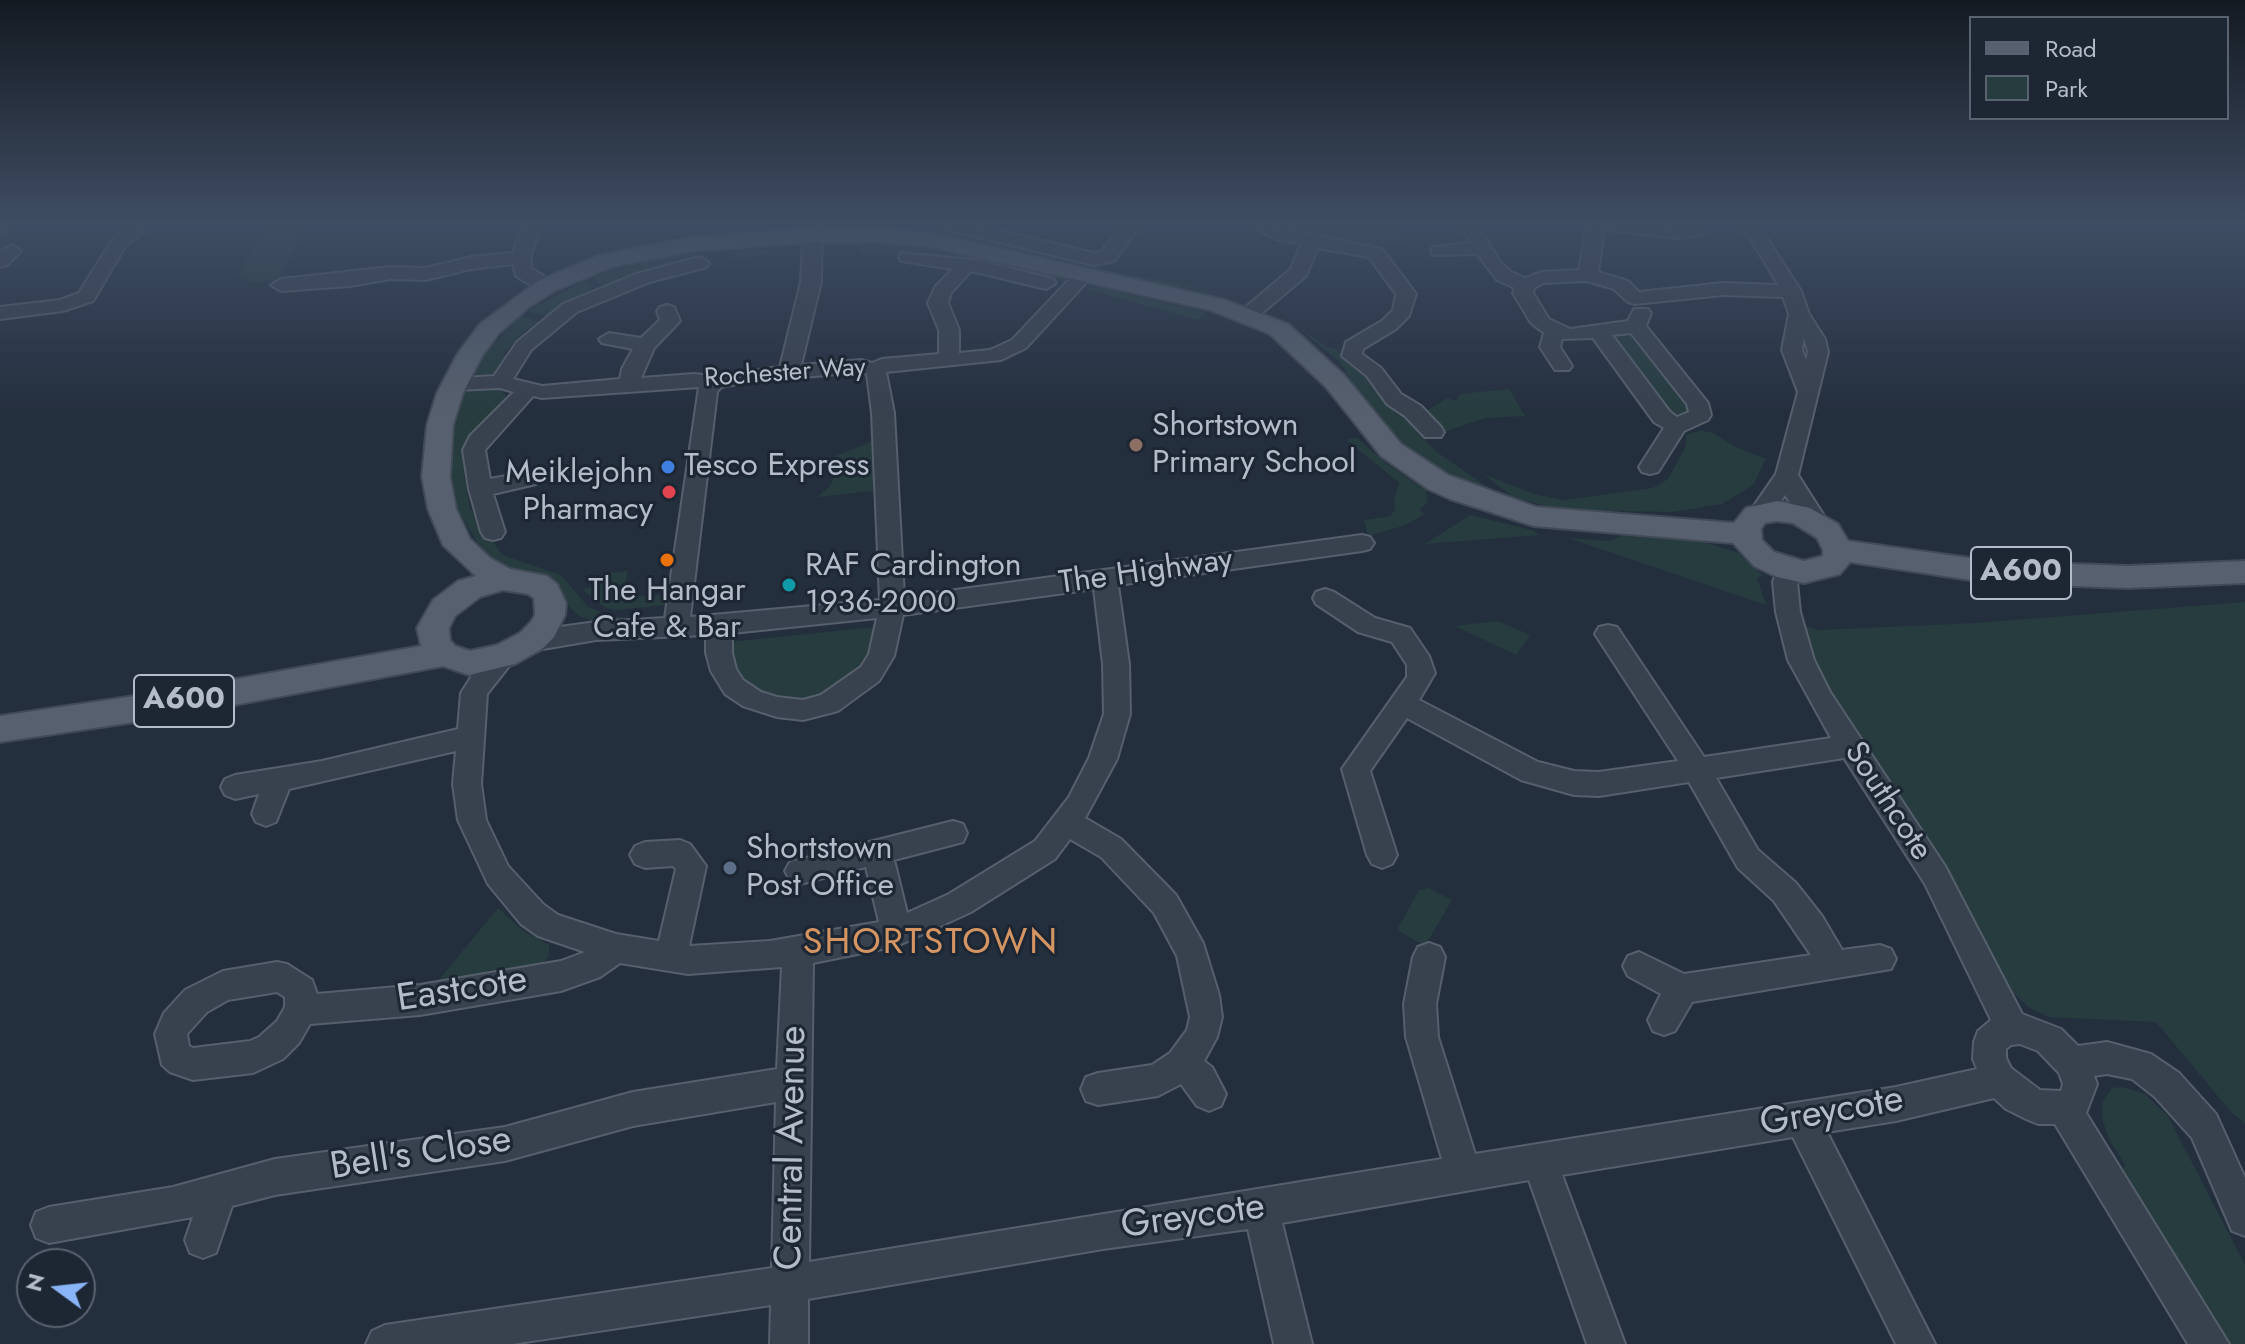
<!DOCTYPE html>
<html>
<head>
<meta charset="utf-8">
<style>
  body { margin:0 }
  #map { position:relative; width:2245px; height:1344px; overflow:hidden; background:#242f3e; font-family:Jost,sans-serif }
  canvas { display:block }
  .legend { position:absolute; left:1969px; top:16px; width:260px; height:104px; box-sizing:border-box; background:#1d2633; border:2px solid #59626f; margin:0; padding:10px 14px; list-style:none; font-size:24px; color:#b4bcc9 }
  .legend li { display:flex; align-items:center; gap:16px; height:40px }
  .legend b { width:40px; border:2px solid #59626f }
  .north { position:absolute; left:16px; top:1248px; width:80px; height:80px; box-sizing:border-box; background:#1d2633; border:2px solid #59626f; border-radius:50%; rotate:285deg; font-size:22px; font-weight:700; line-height:32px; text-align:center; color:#b4bcc9 }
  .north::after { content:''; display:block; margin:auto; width:28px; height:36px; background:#8ab4f8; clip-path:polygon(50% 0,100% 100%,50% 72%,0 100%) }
</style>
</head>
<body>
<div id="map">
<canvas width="2245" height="1344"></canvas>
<ul class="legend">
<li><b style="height:10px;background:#56606e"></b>Road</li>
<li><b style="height:22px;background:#263c3f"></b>Park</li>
</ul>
<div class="north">N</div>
</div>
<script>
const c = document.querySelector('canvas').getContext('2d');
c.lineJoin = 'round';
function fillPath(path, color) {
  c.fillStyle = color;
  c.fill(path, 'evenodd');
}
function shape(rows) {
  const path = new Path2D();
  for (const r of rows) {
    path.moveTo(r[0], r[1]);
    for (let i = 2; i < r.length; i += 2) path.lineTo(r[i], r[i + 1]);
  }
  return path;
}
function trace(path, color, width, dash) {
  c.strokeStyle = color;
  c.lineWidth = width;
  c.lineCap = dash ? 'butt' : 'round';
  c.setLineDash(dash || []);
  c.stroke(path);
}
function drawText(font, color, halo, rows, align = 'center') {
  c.font = font + ' Jost,sans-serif';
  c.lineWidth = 6;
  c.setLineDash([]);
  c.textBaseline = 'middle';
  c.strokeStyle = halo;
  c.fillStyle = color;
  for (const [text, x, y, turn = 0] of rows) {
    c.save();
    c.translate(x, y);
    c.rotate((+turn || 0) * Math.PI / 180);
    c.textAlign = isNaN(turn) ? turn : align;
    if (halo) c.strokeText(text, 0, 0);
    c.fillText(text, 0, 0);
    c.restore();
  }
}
fillPath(shape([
  [307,224,280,279,255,283,238,276,263,227],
  [1277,224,1399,224,1409,242,1375,245,1297,232],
  [893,226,934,231,956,229,955,233,972,237,982,235,980,239,990,241,999,239,999,243,1024,249,1037,247,1077,262,1094,263,1102,270,1184,285,1221,294,1124,277,946,234],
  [860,244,939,248,985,257,1063,277,1069,284,1008,266,928,255,859,253],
  [744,250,770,250,761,256,734,257,733,252,703,256,602,286,593,277,665,257],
  [584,281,593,290,546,316,528,311],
  [1097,287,1168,304,1205,312,1199,320,1083,288],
  [521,316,539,322,524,331,503,354,509,358,498,373,477,376,474,370,486,352],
  [1295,325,1327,347,1341,351,1370,377,1380,392,1379,396,1397,414,1404,416,1434,450,1506,500,1483,496,1404,451,1370,412,1340,362],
  [1632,333,1694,405,1692,412,1685,415,1670,412,1612,340,1618,334],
  [478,388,501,390,507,398,499,406,504,407,464,444,464,474,470,508,502,555,561,575,588,607,610,616,629,618,628,625,603,624,579,616,563,601,517,571,501,567,483,551,450,498,443,444,461,397,467,391],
  [1509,389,1525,416,1485,418,1447,431,1427,414,1428,410,1447,398,1456,401,1460,394],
  [1700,430,1713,433,1736,447,1766,459,1753,485,1722,504,1672,512,1559,510,1511,496,1484,474,1534,494,1564,500,1653,488,1668,479,1686,446,1686,435],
  [1357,438,1387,464,1426,491,1428,502,1419,510,1425,514,1403,526,1368,536,1364,520,1391,516,1395,509,1394,499,1399,483,1346,439],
  [873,441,873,491,817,497,829,487,836,474,833,457],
  [1470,515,1532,530,1540,535,1425,544],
  [1621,536,1697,540,1739,553,1763,576,1757,578,1766,605,1568,538,1609,541],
  [628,571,622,598,669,594,667,605,615,610,604,607,582,589,600,587,603,573],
  [2245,602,2245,1123,2232,1113,2156,1022,2049,1017,2028,1007,2010,990,1820,675,1801,625,1819,630,1976,623],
  [1498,621,1530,635,1516,655,1455,626],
  [884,626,881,642,849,685,807,703,781,702,750,690,733,671,730,642],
  [1429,888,1452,900,1425,946,1397,930,1419,890],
  [498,908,522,930,549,945,549,956,545,961,534,967,438,981],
  [2122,1087,2145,1094,2168,1116,2245,1265,2245,1344,2227,1344,2125,1176,2121,1169,2126,1166,2110,1141,2103,1122,2102,1103,2112,1088]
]), '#263c3f');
const minor = shape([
  [0,224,16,224,0,235,0,224],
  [125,224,143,224,143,232,125,247,93,301,63,311,0,319,0,307,60,300,79,293,112,240,125,230,125,224],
  [523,224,541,224,530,258,532,269,553,282,556,286,553,290,539,290,516,276,513,264,471,269,426,280,391,279,349,286,281,291,271,285,281,279,391,267,426,268,471,257,513,253,523,224],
  [804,224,822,224,821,282,801,365,861,360,872,363,882,359,939,354,939,330,928,303,935,287,953,269,901,261,899,257,901,253,982,261,1053,279,1056,283,1046,289,971,271,951,293,948,303,959,330,959,353,990,350,1012,340,1077,271,1084,269,1093,275,1026,348,1001,360,886,372,894,413,904,597,1362,535,1370,537,1374,543,1370,549,1362,551,1118,585,1129,664,1130,714,1117,759,1085,818,1121,839,1176,895,1203,943,1219,995,1222,1017,1217,1037,1204,1061,1212,1067,1226,1094,1221,1106,1209,1111,1197,1106,1181,1084,1158,1096,1098,1105,1086,1101,1081,1089,1086,1077,1098,1073,1152,1065,1170,1053,1187,1030,1190,1017,1177,956,1154,913,1101,857,1070,839,1055,859,971,912,897,946,813,963,809,1262,1442,1159,1406,1037,1404,1004,1413,957,1418,947,1429,943,1440,947,1445,957,1436,1004,1438,1037,1475,1154,1896,1087,1977,1069,1973,1059,1974,1042,1978,1031,1991,1020,1925,884,1844,758,1716,778,1758,850,1796,883,1822,916,1842,950,1880,945,1891,949,1896,959,1891,969,1692,1002,1675,1031,1664,1035,1653,1031,1648,1020,1661,994,1628,976,1623,966,1628,956,1639,952,1684,974,1811,955,1774,901,1738,868,1689,782,1599,796,1574,795,1521,780,1407,718,1370,771,1397,855,1392,864,1382,868,1372,864,1367,855,1342,769,1407,677,1407,665,1392,642,1358,632,1316,604,1313,598,1316,592,1325,589,1334,592,1375,618,1410,628,1429,656,1435,673,1419,700,1538,762,1574,771,1599,772,1678,761,1595,634,1599,627,1608,625,1617,627,1704,757,1831,738,1788,660,1776,612,1773,582,1779,564,1788,561,1797,564,1800,570,1797,582,1800,612,1814,660,1830,692,1945,866,2022,1014,2061,1029,2078,1046,2107,1042,2151,1054,2179,1073,2216,1114,2245,1178,2245,1236,2232,1231,2192,1138,2155,1097,2132,1079,2107,1074,2094,1076,2097,1084,2086,1113,2229,1344,2188,1344,2055,1124,2038,1124,2026,1119,2006,1109,1994,1098,1896,1121,1827,1132,1935,1344,1896,1344,1793,1137,1562,1175,1625,1344,1587,1344,1529,1180,1282,1223,1312,1344,1274,1344,1248,1229,1103,1249,808,1299,808,1344,770,1344,771,1305,512,1344,366,1344,372,1331,385,1325,772,1268,776,1102,633,1126,505,1161,275,1195,232,1206,216,1253,203,1258,190,1253,185,1240,193,1217,49,1243,36,1238,31,1225,36,1212,49,1207,173,1187,275,1159,505,1127,633,1092,777,1069,782,967,688,974,620,963,600,977,561,991,420,1015,310,1024,299,1043,283,1059,253,1073,193,1080,170,1072,162,1065,155,1034,164,1013,185,990,223,971,277,962,287,964,312,980,317,994,420,985,561,961,585,952,538,936,521,924,488,884,458,820,453,784,456,751,289,789,276,822,266,826,256,822,252,814,259,794,235,799,225,795,221,787,225,779,235,775,322,761,458,729,461,693,480,663,495,649,504,646,513,649,517,656,487,694,481,784,486,820,508,866,543,904,558,915,616,934,659,941,676,869,673,866,645,868,635,864,630,855,635,846,645,842,680,840,690,844,706,866,689,946,770,941,879,922,866,867,800,884,790,880,785,871,790,862,953,821,963,824,967,833,963,842,894,860,907,913,949,894,1035,841,1069,797,1089,758,1104,714,1103,664,1094,589,903,615,894,656,879,681,838,711,803,720,777,717,743,706,725,694,711,671,706,653,706,635,596,640,531,651,522,648,518,641,522,634,531,631,596,622,665,618,699,387,542,398,533,396,485,450,490,479,528,472,536,474,539,479,536,484,493,494,505,532,501,538,493,540,485,538,481,532,469,489,463,450,470,436,514,392,500,388,454,390,444,384,447,379,494,376,517,342,563,304,636,274,700,257,709,263,707,267,650,282,577,312,531,350,513,379,542,386,620,379,622,369,633,349,602,343,599,339,609,333,641,338,660,320,657,311,660,307,667,305,674,307,680,321,654,348,641,378,694,374,714,376,780,367,801,282,804,224],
  [860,372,867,374,872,413,880,600,690,617,717,392,721,387,747,382,860,372],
  [877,618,869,654,861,667,821,695,803,700,777,697,761,692,743,680,736,669,732,653,732,633,877,618],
  [277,992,285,997,285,1007,277,1021,259,1037,250,1041,193,1048,189,1046,187,1034,207,1012,228,1000,277,992],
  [2020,1044,2038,1051,2059,1073,2063,1084,2061,1091,2040,1090,2011,1068,2006,1058,2006,1049,2011,1045,2020,1044],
  [938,224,972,224,1094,253,1101,252,1122,224,1141,224,1114,261,1094,265,941,228,938,224],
  [1247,224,1272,224,1286,230,1382,249,1416,294,1409,316,1396,329,1363,349,1362,354,1381,368,1401,394,1421,406,1441,427,1444,432,1441,437,1425,437,1405,416,1387,404,1367,376,1342,356,1346,342,1382,321,1393,310,1396,294,1369,257,1318,248,1306,276,1255,319,1241,319,1238,315,1241,311,1291,269,1301,244,1275,239,1247,224],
  [1459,224,1477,224,1501,263,1511,272,1525,278,1541,272,1579,270,1587,224,1702,227,1705,231,1702,235,1678,238,1604,230,1598,272,1628,281,1639,292,1723,283,1778,285,1751,239,1739,224,1758,224,1801,291,1809,314,1825,339,1828,352,1798,475,1828,522,1824,528,1808,528,1785,495,1769,519,1761,521,1753,519,1749,513,1776,474,1798,392,1782,350,1789,314,1783,297,1723,295,1635,304,1628,302,1614,289,1587,281,1544,283,1534,288,1533,293,1549,319,1570,329,1628,321,1634,309,1648,309,1651,313,1646,326,1708,403,1711,415,1708,420,1684,431,1658,472,1650,474,1642,472,1639,467,1664,428,1654,422,1593,338,1562,339,1560,347,1572,366,1569,370,1555,370,1540,347,1544,333,1531,323,1513,293,1515,288,1497,280,1477,254,1433,255,1431,251,1433,247,1471,243,1459,224],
  [1631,333,1687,404,1689,412,1677,417,1670,412,1612,335,1631,333],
  [1804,338,1808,352,1806,360,1802,350,1804,338],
  [12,245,21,251,7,265,0,267,0,252,12,245]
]);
const major = shape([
  [814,228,877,228,932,233,1225,300,1288,324,1344,375,1401,444,1448,475,1536,507,1734,523,1746,508,1777,501,1810,508,1838,524,1848,541,1991,561,2128,566,2245,561,2245,583,2128,588,1991,583,1850,562,1840,574,1804,583,1777,577,1754,566,1733,543,1534,526,1450,499,1428,489,1381,456,1326,387,1270,334,1210,310,932,247,877,242,814,242,693,251,611,267,554,291,529,307,498,334,482,356,463,393,453,425,450,477,456,509,470,539,490,558,510,569,547,576,557,584,566,603,565,615,554,637,542,649,515,664,469,675,443,666,175,716,0,742,0,716,175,690,421,646,417,628,433,600,458,581,476,576,443,545,428,509,422,477,427,425,437,393,457,355,480,324,538,281,597,256,693,237,814,228],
  [1777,521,1793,523,1817,538,1823,550,1823,556,1804,561,1774,552,1762,540,1761,529,1765,523,1777,521],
  [503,590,528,594,534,598,535,615,531,622,520,633,497,645,470,651,455,646,450,640,449,628,455,616,480,597,503,590]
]);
trace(minor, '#565f6c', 4);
trace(major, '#414a57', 4);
fillPath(minor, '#38414e');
fillPath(major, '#56606e');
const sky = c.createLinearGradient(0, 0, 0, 413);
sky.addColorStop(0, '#141a22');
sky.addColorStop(0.54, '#3f4d63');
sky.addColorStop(1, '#3f4d6300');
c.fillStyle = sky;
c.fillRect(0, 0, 2245, 413);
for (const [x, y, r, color] of [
  [1136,445,8,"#8d6e63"],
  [668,467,8,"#3f7fe0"],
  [669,492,8,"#e0444e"],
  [667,560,8,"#e8710a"],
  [789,585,8,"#0f9aa8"],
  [730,868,8,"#5c6f8a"]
]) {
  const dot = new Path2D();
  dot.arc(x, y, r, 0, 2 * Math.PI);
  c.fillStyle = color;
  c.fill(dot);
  trace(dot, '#1d2633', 3);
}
drawText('26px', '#b4bcc9', '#1d2633', [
  ["Rochester Way",785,374,-4]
]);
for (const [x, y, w] of [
  [2021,573,100],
  [184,701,100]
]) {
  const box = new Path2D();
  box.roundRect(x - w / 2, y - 26, w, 52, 6);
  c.fillStyle = '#1d2633';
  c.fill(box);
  trace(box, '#b4bcc9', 2);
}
drawText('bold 30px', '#b4bcc9', null, [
  ["A600",2021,573],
  ["A600",184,701]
]);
drawText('32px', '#b4bcc9', '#1d2633', [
  ["Shortstown",1152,427],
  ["Primary School",1152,464],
  ["Tesco Express",684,467],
  ["Meiklejohn",653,474,"right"],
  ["Pharmacy",653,511,"right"],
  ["RAF Cardington",805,567],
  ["1936-2000",805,604],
  ["The Hangar",667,592,"center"],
  ["Cafe & Bar",667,629,"center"],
  ["Shortstown",746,850],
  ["Post Office",746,887]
], 'left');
drawText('32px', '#b4bcc9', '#1d2633', [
  ["The Highway",1146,573,-8],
  ["Southcote",1887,802,57]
]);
c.letterSpacing = '2px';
drawText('36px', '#d59563', '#1d2633', [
  ["SHORTSTOWN",931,944]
]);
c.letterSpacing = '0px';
drawText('38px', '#b4bcc9', '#1d2633', [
  ["Eastcote",462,991,-9],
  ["Greycote",1832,1113,-10],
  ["Central Avenue",793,1148,-89],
  ["Bell's Close",421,1155,-9],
  ["Greycote",1193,1218,-8]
]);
</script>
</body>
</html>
